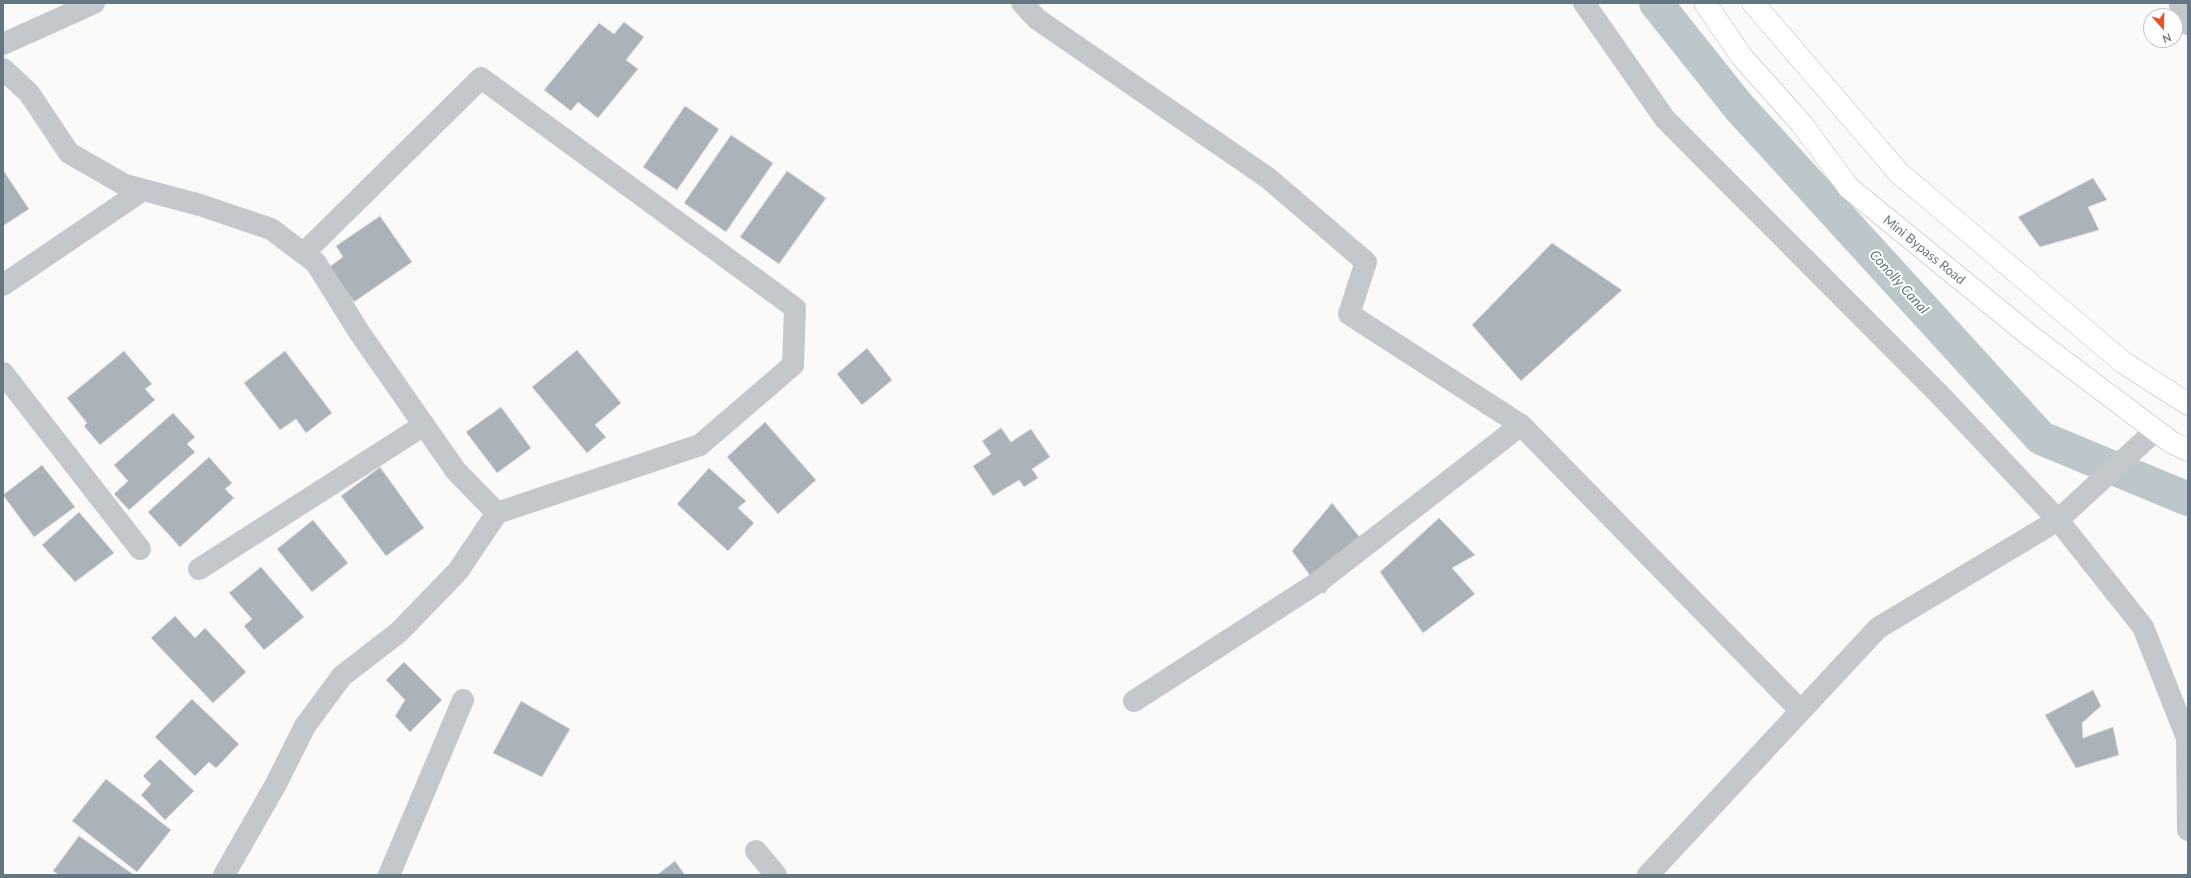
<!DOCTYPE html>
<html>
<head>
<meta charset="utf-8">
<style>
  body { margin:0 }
  #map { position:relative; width:2191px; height:878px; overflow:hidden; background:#fafaf8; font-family:Lato,sans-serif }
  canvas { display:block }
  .frame { position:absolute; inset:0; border:4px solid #657683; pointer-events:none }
  .north { position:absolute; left:2143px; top:8px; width:40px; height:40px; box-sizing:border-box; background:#fff; border:1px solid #c1c8cd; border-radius:50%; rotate:160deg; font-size:11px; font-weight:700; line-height:16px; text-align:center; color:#657683 }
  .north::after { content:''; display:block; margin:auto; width:14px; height:18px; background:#e4572e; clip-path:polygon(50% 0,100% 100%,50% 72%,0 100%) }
</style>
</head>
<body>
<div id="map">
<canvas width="2191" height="878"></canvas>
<div class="frame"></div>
<div class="north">N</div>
</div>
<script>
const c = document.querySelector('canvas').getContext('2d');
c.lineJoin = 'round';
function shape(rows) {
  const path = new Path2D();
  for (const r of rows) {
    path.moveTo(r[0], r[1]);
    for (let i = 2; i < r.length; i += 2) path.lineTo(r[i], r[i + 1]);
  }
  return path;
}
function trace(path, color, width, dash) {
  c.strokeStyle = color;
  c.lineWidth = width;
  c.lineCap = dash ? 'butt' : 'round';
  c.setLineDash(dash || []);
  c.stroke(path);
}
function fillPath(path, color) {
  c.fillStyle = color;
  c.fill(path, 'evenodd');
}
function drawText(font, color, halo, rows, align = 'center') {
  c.font = font + ' Lato,sans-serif';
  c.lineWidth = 4;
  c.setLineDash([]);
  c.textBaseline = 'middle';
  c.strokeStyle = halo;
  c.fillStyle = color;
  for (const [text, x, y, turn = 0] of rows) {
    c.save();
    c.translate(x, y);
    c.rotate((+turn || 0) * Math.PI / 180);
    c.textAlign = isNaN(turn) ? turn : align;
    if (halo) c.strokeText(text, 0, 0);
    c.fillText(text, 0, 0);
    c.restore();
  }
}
trace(shape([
  [1656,3,1738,106,2041,438,2188,499]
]), '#bbc7cb', 34);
const building = shape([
  [624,22,644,37,626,60,638,69,598,118,578,102,571,111,544,90,599,23,614,34,624,22],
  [685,106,719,129,677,190,643,167,685,106],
  [731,135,773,163,726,232,684,203,731,135],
  [3,170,29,209,3,226,3,170],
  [787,171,826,198,779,264,740,237,787,171],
  [2093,178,2107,200,2088,207,2099,230,2040,247,2018,217,2093,178],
  [380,216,412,262,354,302,329,267,343,257,336,246,380,216],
  [1552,243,1622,290,1521,381,1472,325,1552,243],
  [867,348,892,380,862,405,837,374,867,348],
  [577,350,621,403,595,425,606,437,587,453,532,387,577,350],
  [124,351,152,384,145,389,155,400,100,445,84,426,87,423,67,398,124,351],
  [285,351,332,413,306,433,296,419,280,430,244,383,285,351],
  [501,407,531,448,497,473,466,432,501,407],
  [173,413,195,437,187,444,195,452,129,510,114,494,128,481,114,465,173,413],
  [765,422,816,480,778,514,727,457,765,422],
  [1001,428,1011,442,1031,429,1050,457,1032,469,1038,478,1024,487,1019,480,993,496,973,466,991,454,982,441,1001,428],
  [209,457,232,483,225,489,234,498,180,547,148,512,209,457],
  [42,465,75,507,34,537,3,495,42,465],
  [380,467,424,528,386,556,341,496,380,467],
  [709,468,746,501,738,508,754,523,728,551,677,504,709,468],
  [1332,503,1362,540,1324,594,1292,551,1332,503],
  [79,512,114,553,75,582,42,545,79,512],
  [1439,518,1475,555,1452,568,1475,594,1423,633,1380,572,1439,518],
  [313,520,348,563,312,592,277,549,313,520],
  [261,567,304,617,264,650,244,626,252,619,229,593,261,567],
  [175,616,195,638,205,628,246,672,213,703,151,638,175,616],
  [404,662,442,700,410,732,395,716,405,700,386,680,404,662],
  [2093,690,2101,706,2082,723,2083,738,2113,727,2119,755,2076,768,2045,715,2093,690],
  [192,699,239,744,216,768,209,762,195,776,155,737,192,699],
  [521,701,570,729,542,777,493,753,521,701],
  [160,759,194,791,165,820,141,795,151,784,143,776,160,759],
  [106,779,171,830,137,872,72,821,106,779],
  [79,836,134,875,59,875,53,871,79,836],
  [675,861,685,875,657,875,675,861]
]);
fillPath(building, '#aab3b9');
trace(building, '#dcdcda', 1);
const major = shape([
  [1705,3,1742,57,1801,123,1849,188,2029,335,2171,442,2188,450],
  [1753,3,1899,173,2124,363,2188,404]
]);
trace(major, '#b5babe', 23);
trace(shape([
  [1022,3,1037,19,1268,178,1366,262,1349,314,1521,425,1801,711],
  [1584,3,1665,119,1941,396,2058,520,2143,627,2187,738,2188,830],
  [2183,3,2180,5,2188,24],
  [3,44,94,3],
  [3,69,29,93,69,153,125,185,200,205,271,229,316,263,359,332,456,471,497,513,458,571,399,632,342,676,305,726,276,784,224,875],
  [304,253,481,78,795,308,793,365,700,445,497,513],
  [3,285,143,190],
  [3,373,140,549],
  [2060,518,2155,431],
  [199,569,424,425],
  [1134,701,1317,583,1521,425],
  [756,851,776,875],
  [389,875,463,700],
  [1648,875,1878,628,2058,520]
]), '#c3c8cc', 22);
trace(major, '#fff', 22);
drawText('13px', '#657683', '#fff', [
  ["Mini Bypass Road",1924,250,39]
]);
drawText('italic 14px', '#60757c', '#fff', [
  ["Conolly Canal",1899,282,48]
]);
</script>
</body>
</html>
